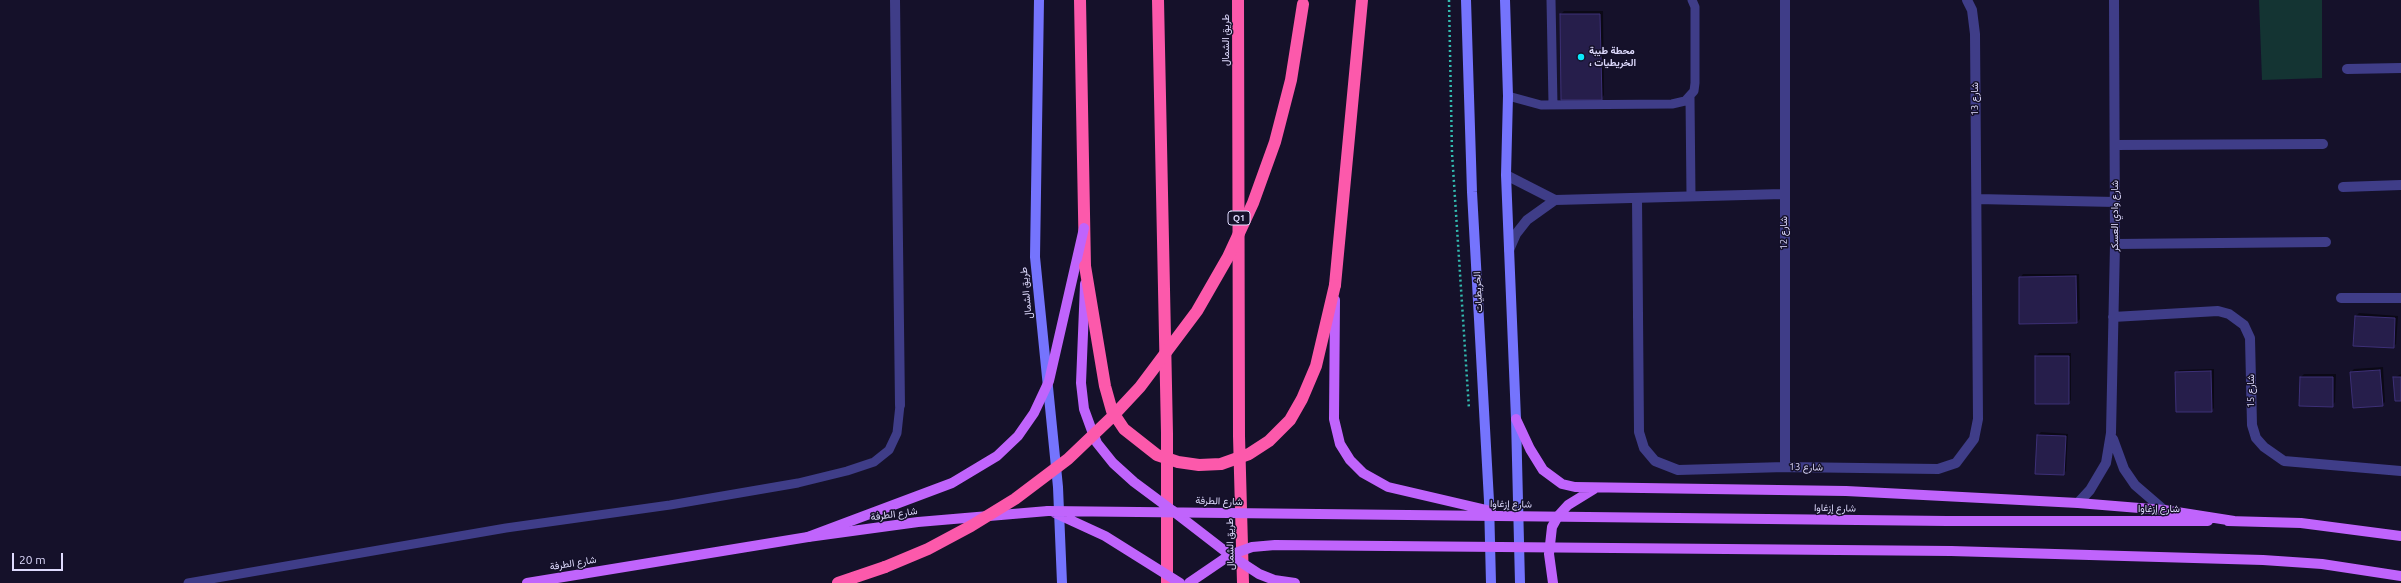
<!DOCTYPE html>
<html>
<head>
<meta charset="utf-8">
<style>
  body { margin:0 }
  #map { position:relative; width:2401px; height:583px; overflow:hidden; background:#15112a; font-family:Ubuntu,sans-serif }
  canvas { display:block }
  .scale { position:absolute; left:12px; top:553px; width:51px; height:18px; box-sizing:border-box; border:2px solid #dfdbfe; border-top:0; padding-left:5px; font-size:12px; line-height:14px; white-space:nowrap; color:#dfdbfe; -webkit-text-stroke:3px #15112a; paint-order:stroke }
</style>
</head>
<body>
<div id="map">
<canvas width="2401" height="583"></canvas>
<div class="scale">20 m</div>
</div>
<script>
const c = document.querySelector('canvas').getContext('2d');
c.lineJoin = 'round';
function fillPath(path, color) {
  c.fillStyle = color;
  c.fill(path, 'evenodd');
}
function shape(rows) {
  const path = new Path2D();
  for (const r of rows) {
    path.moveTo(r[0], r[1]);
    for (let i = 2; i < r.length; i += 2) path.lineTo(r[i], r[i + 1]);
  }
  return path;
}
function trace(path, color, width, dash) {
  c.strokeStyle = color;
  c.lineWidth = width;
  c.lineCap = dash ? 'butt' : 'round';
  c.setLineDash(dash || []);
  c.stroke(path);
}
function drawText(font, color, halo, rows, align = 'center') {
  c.font = font + ' Ubuntu,Vazirmatn,sans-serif';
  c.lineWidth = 3;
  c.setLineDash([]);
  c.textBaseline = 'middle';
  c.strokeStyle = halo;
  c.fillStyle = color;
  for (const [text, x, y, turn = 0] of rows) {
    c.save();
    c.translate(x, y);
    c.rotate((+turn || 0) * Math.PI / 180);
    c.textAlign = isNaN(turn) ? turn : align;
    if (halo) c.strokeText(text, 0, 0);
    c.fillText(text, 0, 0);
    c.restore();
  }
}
fillPath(shape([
  [2259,0,2322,0,2322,78,2262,80]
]), '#143433');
fillPath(shape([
  [1564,11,1603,11,1604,95,1601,99,1561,14],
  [2023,274,2079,274,2080,319,2077,322,2020,278],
  [2359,313,2398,316,2396,344,2393,347,2356,316],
  [2039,353,2071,353,2071,400,2068,403,2036,356],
  [2383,367,2385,402,2382,405,2351,372,2354,369],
  [2214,369,2214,408,2211,411,2176,373,2179,370],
  [2304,374,2336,374,2335,402,2332,406,2301,377],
  [2401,374,2401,400,2394,378],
  [2041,432,2068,434,2066,471,2063,474,2036,473,2038,435]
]), '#0007');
const building = shape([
  [1560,14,1600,14,1602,100,1561,100,1560,14],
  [2076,276,2077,323,2019,324,2019,277,2076,276],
  [2355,316,2395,318,2394,348,2353,346,2355,316],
  [2035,356,2069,356,2069,404,2035,404,2035,356],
  [2380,370,2383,406,2353,408,2350,372,2380,370],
  [2211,371,2212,412,2176,412,2175,372,2211,371],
  [2300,377,2333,377,2333,407,2299,406,2300,377],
  [2393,377,2401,377,2401,401,2395,401,2393,377],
  [2037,435,2066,436,2064,475,2035,474,2037,435]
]);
fillPath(building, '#261e4b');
trace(building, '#3d3077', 1);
trace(shape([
  [1449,0,1452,153,1469,409]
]), '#33bbb0', 2.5, [2, 3]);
trace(shape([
  [1551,0,1553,104],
  [1508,96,1541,105,1672,104,1685,101,1694,91,1695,83,1695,7,1692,0],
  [1690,97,1691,196],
  [188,583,506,528,670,505,798,483,847,471,874,462,889,450,897,433,900,405]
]), '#3f3d88', 9);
trace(shape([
  [895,0,900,405],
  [1785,0,1785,467],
  [2347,69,2401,68],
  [2115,145,2323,144],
  [1506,175,1555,200,1783,194],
  [2343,187,2401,185],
  [1637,198,1639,432,1644,448,1655,461,1678,470,1785,467,1938,469,1956,463,1974,439,1978,419,1975,34,1972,10,1967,0],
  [1977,199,2115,202],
  [2115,244,2326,242],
  [1509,250,1516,234,1527,220,1555,200],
  [2341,298,2401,298],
  [2113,317,2218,311,2229,314,2244,325,2250,338,2252,425,2256,438,2264,447,2284,461,2401,471],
  [2113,439,2124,469,2135,485,2164,510],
  [2078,503,2090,490,2106,463,2111,433,2115,244,2114,0]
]), '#3f3d88', 10);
trace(shape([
  [1039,0,1035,257,1058,487,1062,583],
  [1466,0,1472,192,1489,501,1491,583],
  [1505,0,1508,96,1506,175,1516,419,1520,583]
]), '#7574fd', 10);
trace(shape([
  [1516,419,1530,449,1543,470,1562,484,1575,487,1846,491,2078,503,2164,510,2234,521],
  [1173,511,1230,555,1189,583],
  [1947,521,2208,521],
  [2228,521,2301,523,2401,536],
  [1951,551,2263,560,2322,564,2401,576],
  [527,583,808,537,918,522,1048,511],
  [1553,583,1549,554,1552,527,1558,516,1568,505,1594,489]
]), '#c064fc', 10);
trace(shape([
  [1080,0,1085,266],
  [1158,0,1167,433,1167,583],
  [1238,0,1239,436,1243,583],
  [1335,285,1362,0],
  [838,583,885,567]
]), '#fc59ab', 12);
trace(shape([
  [1085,284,1081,383,1084,409,1092,431,1097,443,1113,463,1134,482,1173,511],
  [1335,300,1334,419,1340,444,1350,460,1363,473,1388,487,1491,511],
  [1048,511,1947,521],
  [1055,513,1105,536,1180,583],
  [808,537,952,483,997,456,1018,436,1034,413,1049,381,1084,228],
  [1230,555,1252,547,1275,545,1951,551],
  [1230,555,1259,574,1274,580,1295,583]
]), '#c064fc', 10);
trace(shape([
  [1085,266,1105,386,1112,411,1124,429,1157,455,1178,462,1199,465,1221,464,1249,454,1269,441,1290,420,1302,399,1316,366,1335,285],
  [885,567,928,549,971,526,1015,499,1068,459,1112,417,1140,387,1197,311,1228,257,1253,203,1275,142,1291,80,1303,4]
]), '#fc59ab', 12);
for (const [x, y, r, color] of [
  [1581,57,4,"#0be8fb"]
]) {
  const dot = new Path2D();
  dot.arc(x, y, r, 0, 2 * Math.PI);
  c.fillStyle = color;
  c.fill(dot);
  trace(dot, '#15112a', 1.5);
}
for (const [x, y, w] of [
  [1239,218,22]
]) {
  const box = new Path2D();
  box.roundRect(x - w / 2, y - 7, w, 14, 3);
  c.fillStyle = '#15112a';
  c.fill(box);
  trace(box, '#dfdbfe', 1);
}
drawText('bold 9px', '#dfdbfe', null, [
  ["Q1",1239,218]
]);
drawText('10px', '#dfdbfe', '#15112a', [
  ["طريق الشمال",1226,40,-90],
  ["شارع 13",1975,99,-90],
  ["شارع وادي العسكر",2115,216,-90],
  ["شارع 12",1784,233,-90],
  ["الخريطيات",1478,292,-93],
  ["طريق الشمال",1026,293,-96],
  ["شارع 15",2251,391,-90],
  ["شارع 13",1806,467,1],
  ["شارع الطرفة",1219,501,2],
  ["شارع إزغاوا",1511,504,1],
  ["شارع إزغاوا",1835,508,1],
  ["شارع إزغاوا",2159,509],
  ["شارع الطرفة",894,514,-8],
  ["طريق الشمال",1230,544,-91],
  ["شارع الطرفة",573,563,-9]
]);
drawText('bold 10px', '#dfdbfe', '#15112a', [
  ["محطة طيبة",1589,51],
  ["، الخريطيات",1589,63]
], 'left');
</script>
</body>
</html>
